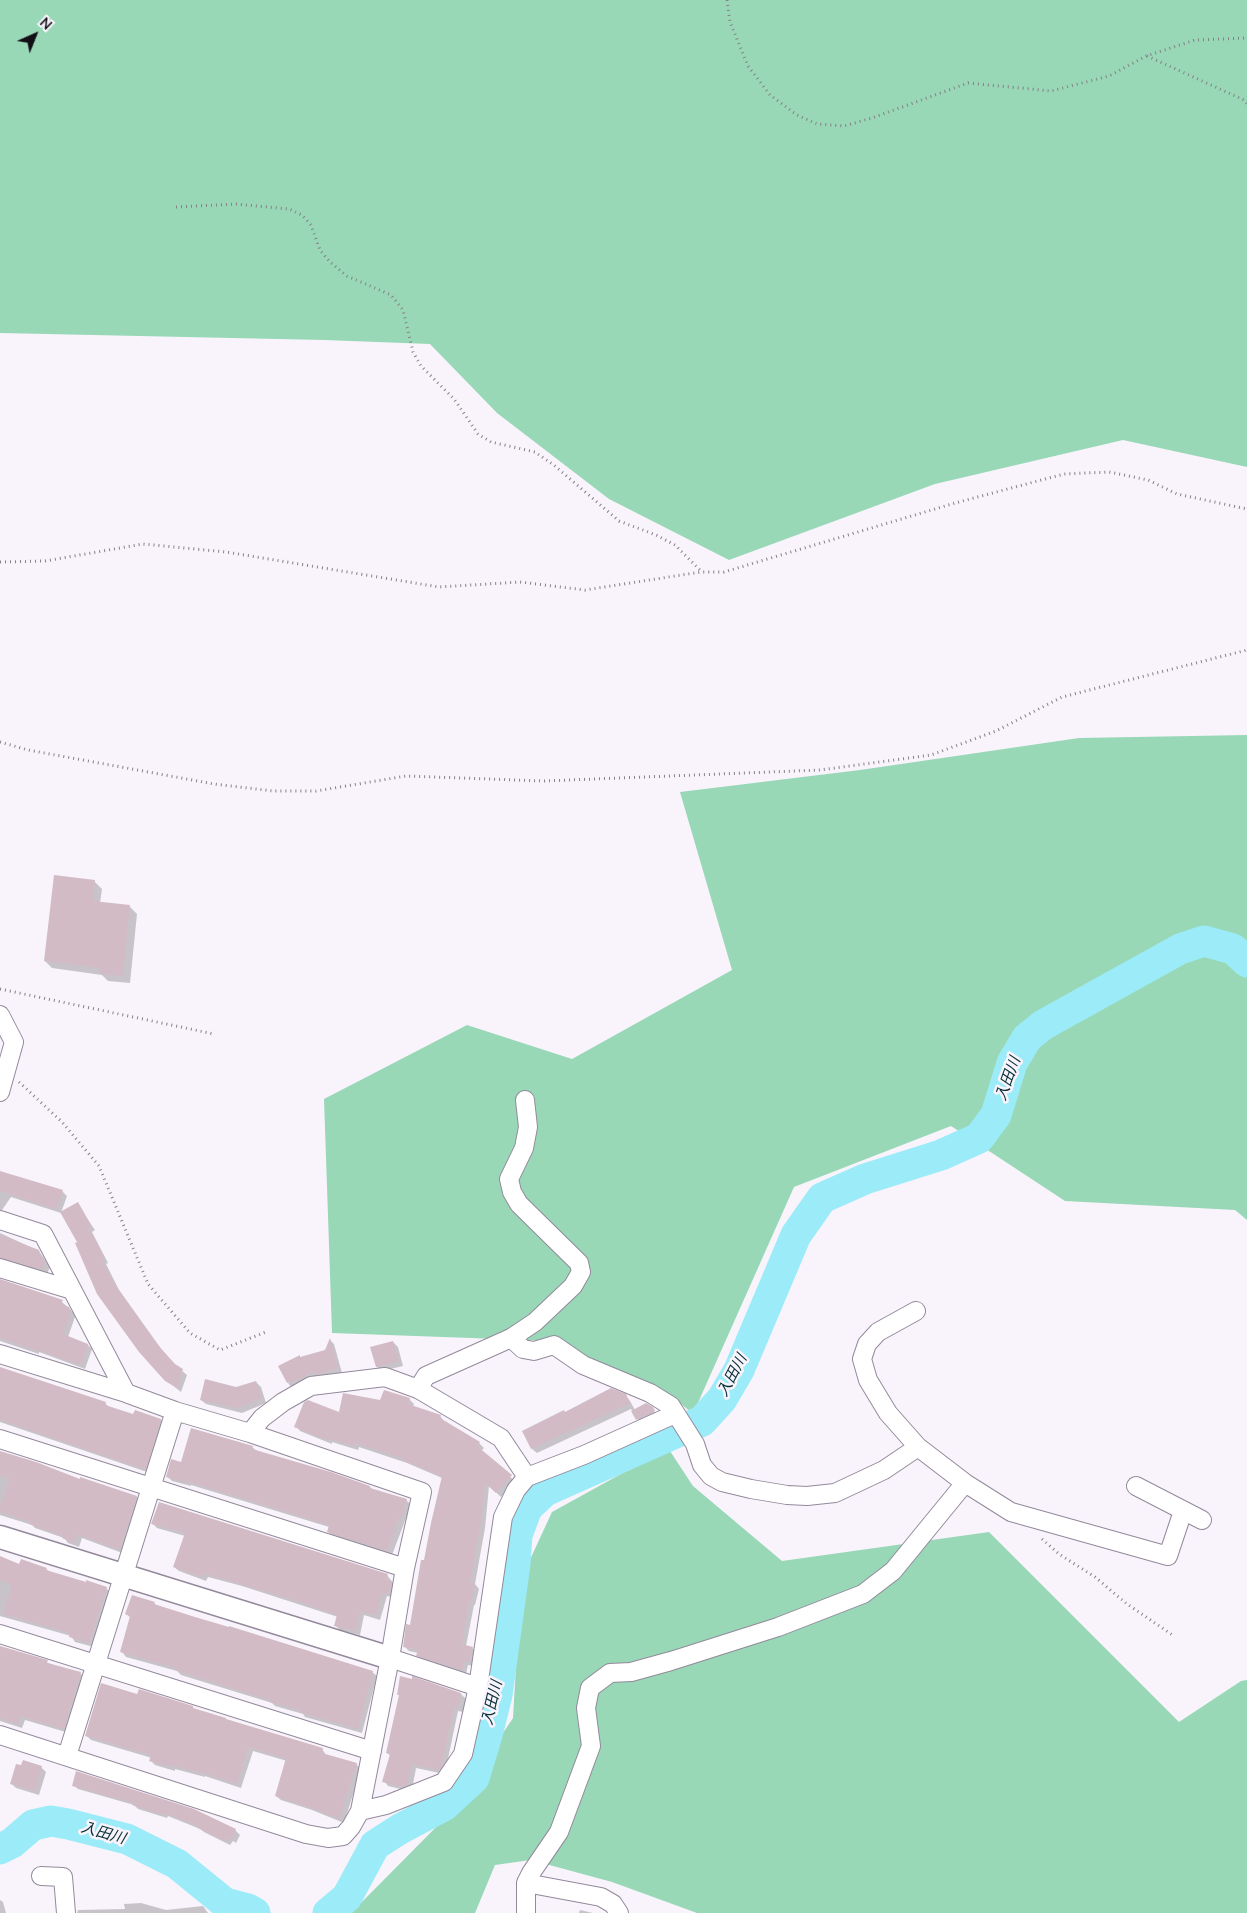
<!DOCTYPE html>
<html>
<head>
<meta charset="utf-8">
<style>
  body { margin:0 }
  #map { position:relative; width:1247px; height:1913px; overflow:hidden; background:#f9f4fc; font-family:"Nunito Sans",sans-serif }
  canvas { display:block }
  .north { position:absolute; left:10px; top:10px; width:50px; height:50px; -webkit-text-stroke:4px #f9f4fc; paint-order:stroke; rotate:44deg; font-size:14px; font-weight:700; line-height:20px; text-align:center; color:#130f16 }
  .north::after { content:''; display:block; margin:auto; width:18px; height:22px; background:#130f16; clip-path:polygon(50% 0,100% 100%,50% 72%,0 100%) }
</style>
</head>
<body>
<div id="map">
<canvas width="1247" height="1913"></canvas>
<div class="north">N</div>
</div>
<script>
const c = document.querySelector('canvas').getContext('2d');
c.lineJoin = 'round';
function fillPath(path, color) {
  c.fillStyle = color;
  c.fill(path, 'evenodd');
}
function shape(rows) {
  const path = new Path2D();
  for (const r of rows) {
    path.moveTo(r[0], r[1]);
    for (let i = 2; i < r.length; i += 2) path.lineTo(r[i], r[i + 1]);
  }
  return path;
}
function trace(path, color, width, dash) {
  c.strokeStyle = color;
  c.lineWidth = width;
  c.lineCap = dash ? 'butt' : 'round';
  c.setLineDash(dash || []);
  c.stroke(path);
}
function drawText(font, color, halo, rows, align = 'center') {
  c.font = font + ' "Nunito Sans","Noto Sans JP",sans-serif';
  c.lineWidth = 5;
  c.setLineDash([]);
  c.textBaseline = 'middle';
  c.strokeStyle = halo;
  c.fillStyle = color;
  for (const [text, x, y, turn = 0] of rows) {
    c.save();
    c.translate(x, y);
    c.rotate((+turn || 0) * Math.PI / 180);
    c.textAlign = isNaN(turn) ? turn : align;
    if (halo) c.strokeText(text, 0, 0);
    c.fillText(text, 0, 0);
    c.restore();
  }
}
fillPath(shape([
  [0,0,1247,0,1247,467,1123,440,935,484,729,560,609,499,497,413,430,344,324,340,0,333],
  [1247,735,1247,1220,1235,1210,1065,1201,951,1126,794,1187,693,1414,674,1398,554,1341,332,1333,324,1099,467,1025,572,1059,732,970,680,792,860,770,1079,738],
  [668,1448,693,1486,782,1561,989,1532,1179,1722,1241,1681,1247,1680,1247,1913,697,1913,612,1882,531,1860,495,1865,475,1913,351,1913,448,1815,513,1718,521,1579,552,1512]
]), '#98d8b7');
fillPath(shape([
  [95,882,102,889,100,903,129,906,137,914,130,983,108,981,102,975,52,968,45,961],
  [0,1173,62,1191,67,1196,61,1213,11,1197,0,1213],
  [77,1204,95,1230,92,1232,108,1263,106,1264,119,1290,162,1350,176,1366,187,1375,181,1392,166,1380,79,1243],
  [0,1233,39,1251,50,1267,47,1274,0,1263],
  [0,1280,62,1302,74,1313,75,1317,68,1337,88,1345,92,1349,85,1369,39,1352,39,1354,0,1341],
  [330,1340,334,1344,342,1373,292,1388,288,1383,326,1351],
  [393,1342,398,1347,403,1366,382,1371,377,1367,372,1348],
  [0,1371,105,1403,110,1408,134,1416,135,1411,161,1420,166,1424,150,1473,0,1422],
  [256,1382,261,1387,266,1403,242,1413,206,1404,201,1400],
  [625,1395,630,1401,635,1410,654,1411,656,1414,639,1421,631,1409,537,1453,532,1449,524,1431,566,1413],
  [409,1399,414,1404,413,1407,440,1416,445,1422,479,1443,484,1448,481,1451,515,1481,501,1497,489,1486,485,1528,475,1584,479,1589,475,1605,474,1605,466,1646,472,1648,477,1652,474,1666,468,1665,466,1674,422,1660,418,1655,418,1653,409,1651,404,1646,411,1626,442,1478,407,1463,359,1447,358,1450,332,1442,332,1444,300,1431,296,1426,381,1401],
  [252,1447,257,1451,370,1487,373,1490,406,1500,411,1505,392,1555,333,1536,328,1532,329,1527,191,1485,191,1486,172,1481,167,1476,182,1463],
  [0,1452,81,1480,137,1497,141,1502,125,1554,82,1538,79,1547,68,1543,64,1538,35,1528,32,1525,0,1515],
  [152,1523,387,1575,396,1587,394,1598,387,1596,380,1620,364,1615,360,1635,340,1630,336,1626,338,1617,242,1586,208,1577,206,1581,179,1571,174,1567,185,1536,157,1528],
  [0,1558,20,1565,46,1569,50,1572,106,1588,111,1593,94,1647,75,1642,71,1636,0,1616],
  [154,1603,158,1607,372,1672,377,1676,362,1733,305,1717,303,1714,275,1706,272,1703,181,1675,177,1671,126,1657,122,1652,131,1618,126,1614],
  [0,1648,80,1673,85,1678,69,1733,25,1720,22,1728,0,1721],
  [413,1680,461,1694,466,1699,463,1712,458,1711,445,1773,444,1774,416,1768,412,1790,409,1791,388,1786,384,1781,391,1756,387,1753,400,1697,398,1694],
  [138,1696,192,1707,195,1710,228,1721,322,1749,327,1756,356,1764,361,1769,344,1823,312,1810,281,1800,276,1796,287,1761,253,1751,241,1788,205,1776,205,1777,175,1769,175,1771,155,1765,151,1761,152,1758,91,1740,86,1735],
  [41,1767,46,1772,39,1795,16,1788,11,1783],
  [73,1785,235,1830,240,1835,236,1843,233,1841,230,1845,204,1832,200,1829,168,1816,167,1818,138,1809,134,1805,78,1789],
  [0,1900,3,1902,6,1913,0,1913],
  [141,1903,166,1910,203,1906,208,1913,77,1913,78,1910,125,1909,124,1904],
  [580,1910,593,1913,579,1913]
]), '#0003');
trace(shape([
  [224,1913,225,1903]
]), '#9cebf8', 5);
trace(shape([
  [0,1849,12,1843,33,1825,51,1821,68,1824,127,1839,177,1864,225,1903,248,1909,255,1913],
  [328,1913,347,1897,375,1845,400,1829,445,1805,474,1778,487,1735,497,1695,515,1564,517,1535,527,1508,545,1491,702,1421,722,1399,739,1370,796,1235,822,1198,865,1179,941,1155,979,1138,996,1115,1012,1063,1027,1038,1043,1025,1180,949,1204,941,1233,949,1247,962]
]), '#9cebf8', 31);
fillPath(shape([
  [54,875,95,880,93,901,130,905,123,976,100,974,100,968,44,961],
  [0,1171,63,1190,56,1209,0,1191],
  [78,1202,91,1225,88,1227,105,1258,102,1259,114,1283,157,1344,175,1364,183,1369,177,1388,165,1381,139,1352,97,1294,75,1243,77,1242,60,1212],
  [0,1235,39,1250,40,1256,43,1257,45,1262,42,1270,0,1258],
  [0,1279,63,1300,61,1304,69,1307,71,1311,63,1334,88,1344,81,1365,0,1338],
  [330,1338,338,1368,315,1375,316,1371,297,1380,287,1383,278,1366,300,1355,300,1357,325,1350],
  [393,1341,399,1361,376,1367,370,1347],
  [0,1367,106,1402,105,1405,133,1414,135,1410,161,1419,146,1470,0,1420],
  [205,1379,236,1387,256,1381,262,1398,237,1408,200,1400],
  [611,1388,626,1394,630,1403,531,1449,522,1431,564,1410,565,1412],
  [384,1390,410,1398,408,1404,441,1415,440,1418,480,1442,477,1446,512,1475,496,1493,485,1483,481,1522,470,1582,475,1583,471,1601,469,1601,462,1644,473,1647,469,1662,464,1661,462,1670,416,1656,418,1650,403,1647,406,1624,410,1625,421,1560,424,1560,431,1523,442,1476,403,1461,404,1459,355,1443,354,1446,328,1439,327,1440,294,1427,304,1402,308,1400,339,1412,343,1393,380,1400],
  [646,1403,653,1407,655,1411,636,1420,631,1411],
  [191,1428,253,1446,252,1449,331,1472,370,1486,370,1488,407,1499,401,1518,399,1517,387,1551,327,1532,329,1525,186,1481,186,1483,166,1477,171,1459,181,1462],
  [0,1451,36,1462,80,1479,80,1477,137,1496,120,1550,77,1534,74,1543,62,1538,63,1536,29,1524,30,1522,0,1512,0,1507,10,1479,0,1475],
  [159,1502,388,1574,386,1579,392,1581,389,1595,382,1593,376,1616,360,1611,356,1631,334,1626,337,1615,310,1606,310,1605,203,1573,202,1577,173,1567,185,1533,151,1524],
  [0,1556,19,1564,21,1559,47,1568,46,1570,86,1582,86,1580,107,1587,89,1643,69,1637,70,1633,3,1614,12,1585,0,1580],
  [132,1595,155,1602,154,1604,195,1617,229,1627,229,1626,373,1671,358,1729,299,1712,300,1710,269,1702,270,1700,175,1670,176,1668,120,1652,130,1616,125,1614],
  [0,1646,48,1660,47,1663,81,1672,64,1729,20,1716,17,1724,0,1718],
  [400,1676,412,1679,412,1676,461,1693,458,1708,454,1707,441,1768,439,1770,412,1764,407,1785,403,1787,382,1782,390,1754,386,1753,399,1695,397,1695],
  [101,1683,137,1694,139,1689,193,1706,193,1708,226,1718,226,1719,323,1748,322,1753,357,1763,339,1819,306,1806,275,1796,286,1758,248,1747,237,1784,201,1772,200,1773,171,1765,170,1767,149,1761,151,1755,85,1736],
  [23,1760,42,1766,35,1791,10,1784,16,1764,21,1765],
  [76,1771,194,1809,236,1829,232,1839,228,1838,226,1841,198,1828,198,1826,164,1813,163,1815,132,1805,133,1803,72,1786]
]), '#d2bbc4');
const minor = shape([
  [0,1015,14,1042,0,1092],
  [0,1220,43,1234,126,1393],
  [0,1268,72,1290],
  [916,1311,878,1332,867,1344,862,1359,868,1380,888,1413,918,1447,965,1483,1011,1512,1168,1556,1183,1511],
  [511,1338,523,1349,534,1351,554,1345,583,1365,650,1393,671,1406,695,1444,702,1465,711,1476,722,1482,751,1489,787,1495,807,1496,835,1493,884,1470,918,1447],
  [0,1354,126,1393,175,1411,250,1433,422,1492,405,1568,390,1658,360,1811,351,1827,343,1836,328,1838,306,1834,0,1735],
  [418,1389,426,1376,511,1338,535,1322,573,1286,581,1272,579,1263,519,1204,512,1192,509,1179,524,1148,528,1127,525,1100],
  [250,1433,262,1418,283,1402,311,1386,385,1377,418,1389,501,1438,527,1477],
  [0,1439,405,1568],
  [1136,1486,1202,1520],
  [0,1634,372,1751],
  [390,1658,478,1687],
  [67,1756,175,1411],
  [360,1811,386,1805,444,1782,463,1754,478,1687,503,1517,516,1490,527,1477,584,1455,675,1414],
  [41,1876,63,1877,66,1913],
  [526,1883,601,1897,613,1904,619,1913],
  [526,1913,526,1883,531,1873,559,1832,591,1746,586,1708,590,1688,610,1673,631,1672,671,1661,778,1627,863,1594,893,1571,965,1483]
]);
const tertiary = shape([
  [0,1537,390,1658]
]);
trace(minor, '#93899b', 20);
trace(tertiary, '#93899b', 25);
trace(shape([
  [727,0,730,22,748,66,770,95,797,115,817,124,844,126,872,118,968,83,1051,91,1109,76,1146,56,1195,40,1247,38],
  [1147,56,1244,100,1247,104],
  [176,207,235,204,289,209,302,215,311,225,320,250,330,262,347,276,391,295,403,310,413,352,421,366,454,399,478,434,491,442,535,452,555,466,619,521,656,535,675,545,701,571],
  [0,562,45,561,143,544,226,552,439,587,520,582,585,590,701,572,724,572,955,503,1064,474,1109,472,1148,480,1177,494,1247,509],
  [0,742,28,750,214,784,273,791,316,791,406,776,544,781,820,770,931,755,996,731,1062,697,1247,650],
  [0,989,214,1034],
  [19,1082,62,1122,99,1166,148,1284,190,1333,220,1350,266,1332],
  [1042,1539,1059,1554,1095,1577,1127,1604,1174,1636]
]), '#858088', 3, [1, 4]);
trace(minor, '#fff', 18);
trace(tertiary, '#fff', 22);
drawText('italic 15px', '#073036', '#f9f4fc', [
  ["入田川",1009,1079,-70],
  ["入田川",733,1376,-62],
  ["入田川",493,1703,-77],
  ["入田川",103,1834,16]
]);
</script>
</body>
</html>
